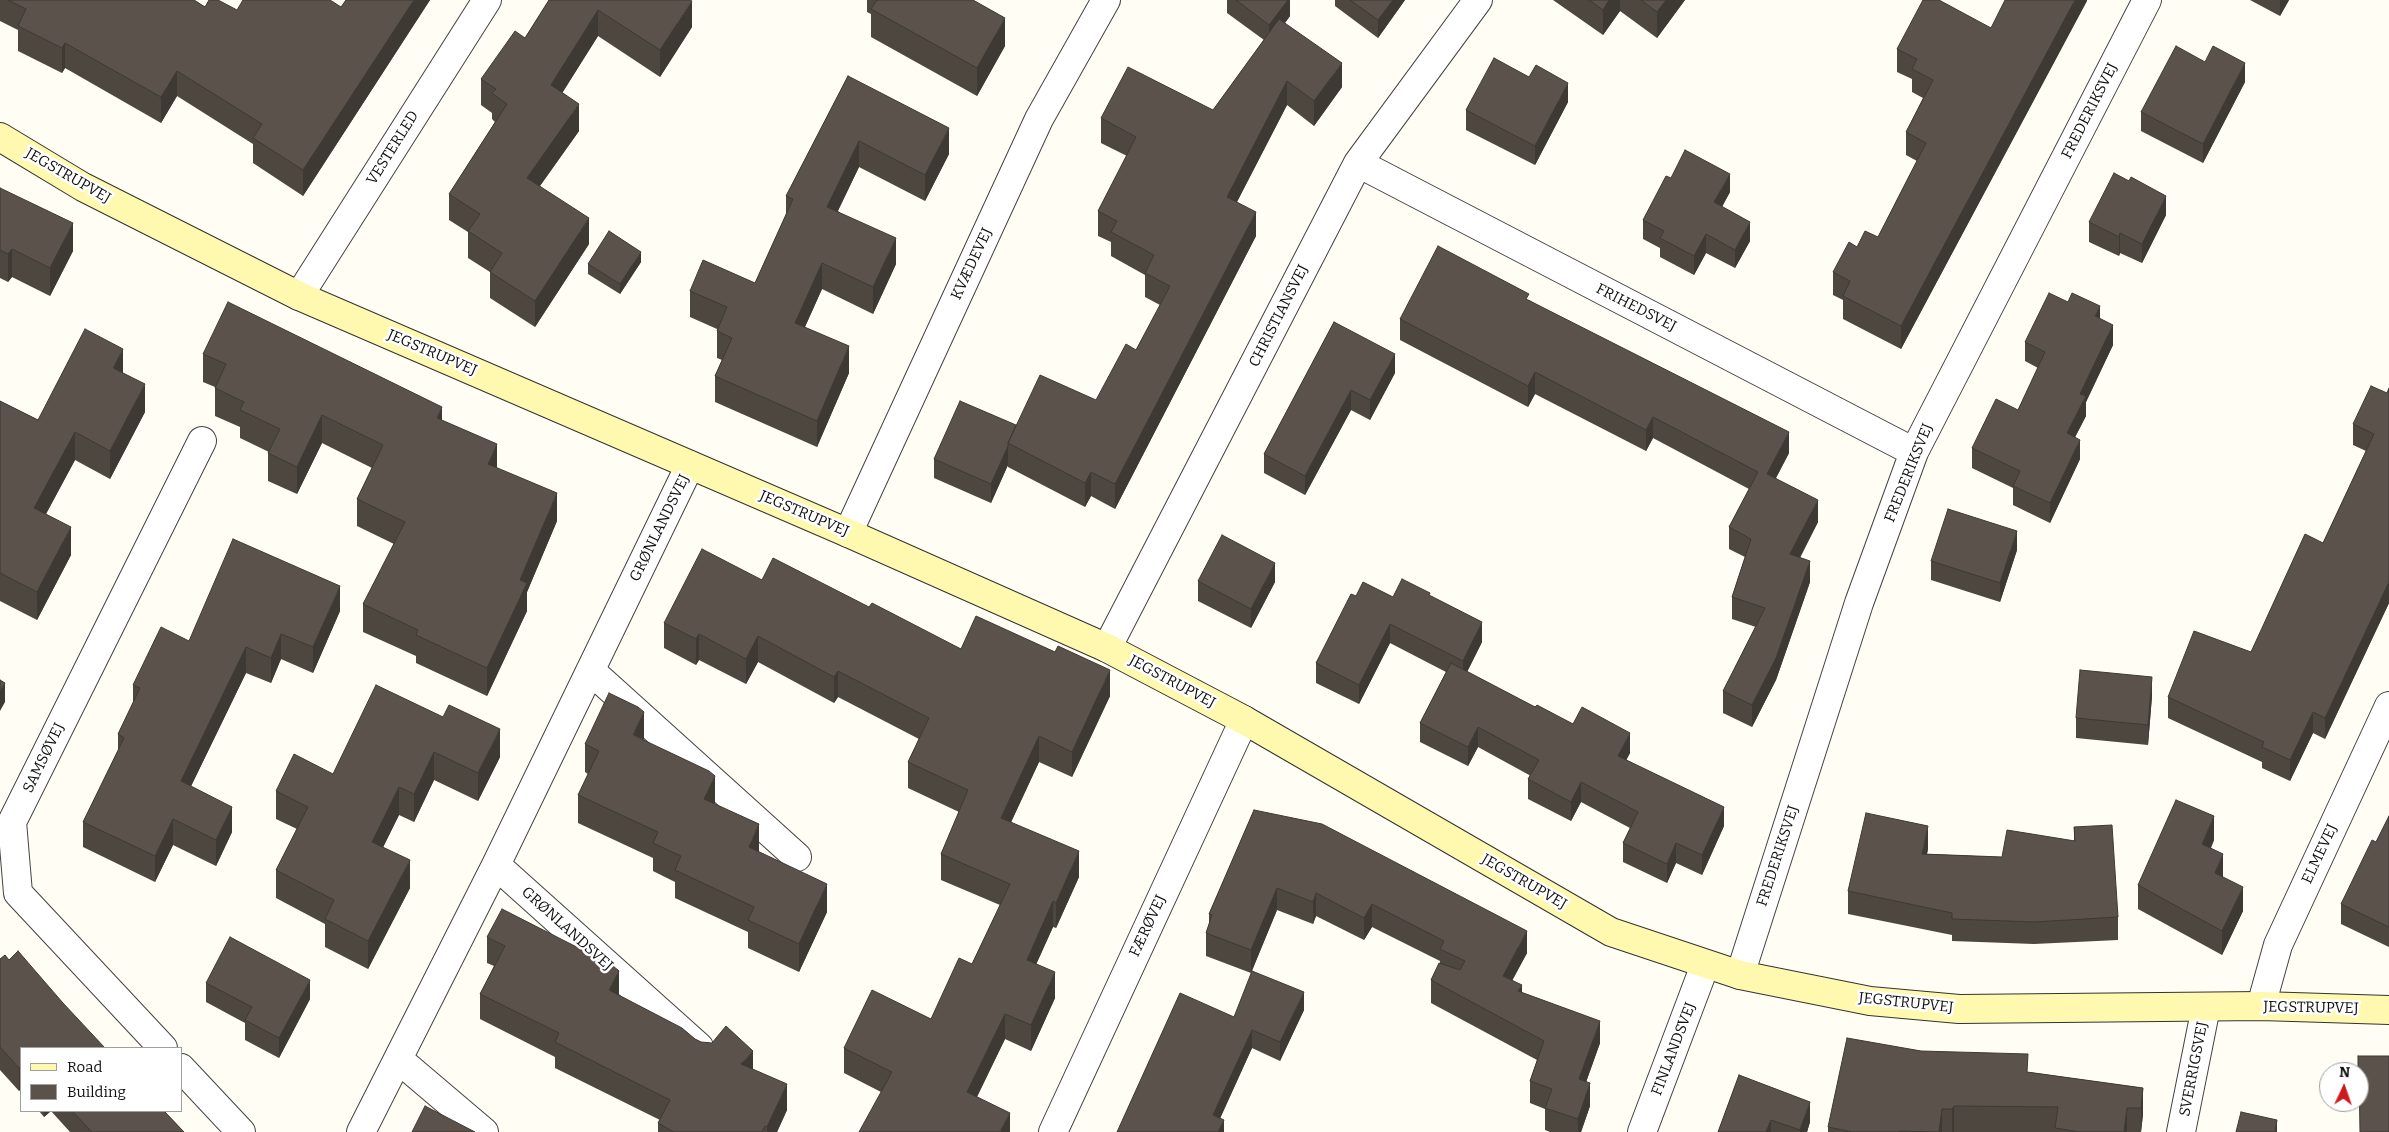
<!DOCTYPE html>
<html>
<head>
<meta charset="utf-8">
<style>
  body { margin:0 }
  #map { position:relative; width:2389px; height:1132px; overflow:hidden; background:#fffdf4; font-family:Bitter,serif }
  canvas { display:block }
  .legend { position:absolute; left:20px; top:1047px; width:162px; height:65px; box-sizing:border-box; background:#fff; border:1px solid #9f9f9f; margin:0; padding:6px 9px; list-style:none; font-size:15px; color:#101010 }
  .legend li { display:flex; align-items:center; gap:10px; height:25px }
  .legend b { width:25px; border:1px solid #9f9f9f }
  .north { position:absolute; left:2319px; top:1062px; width:50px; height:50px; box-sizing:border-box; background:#fff; border:1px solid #9f9f9f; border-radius:50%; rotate:3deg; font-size:14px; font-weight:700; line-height:20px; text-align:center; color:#101010 }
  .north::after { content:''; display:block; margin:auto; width:18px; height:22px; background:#cd1b1d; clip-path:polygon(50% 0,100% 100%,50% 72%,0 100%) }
</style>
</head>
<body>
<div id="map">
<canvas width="2389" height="1132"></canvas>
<ul class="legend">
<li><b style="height:6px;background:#fff9af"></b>Road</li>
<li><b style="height:14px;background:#5a524b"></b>Building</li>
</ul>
<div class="north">N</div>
</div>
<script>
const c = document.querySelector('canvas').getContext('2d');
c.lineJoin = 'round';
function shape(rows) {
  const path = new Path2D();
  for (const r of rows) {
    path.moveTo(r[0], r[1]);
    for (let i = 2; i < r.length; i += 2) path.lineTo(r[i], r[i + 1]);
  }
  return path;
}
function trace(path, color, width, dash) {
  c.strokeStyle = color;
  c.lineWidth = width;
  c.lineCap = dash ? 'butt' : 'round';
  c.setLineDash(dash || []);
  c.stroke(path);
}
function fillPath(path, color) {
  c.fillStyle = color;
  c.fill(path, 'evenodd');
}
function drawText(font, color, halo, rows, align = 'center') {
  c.font = font + ' Bitter,serif';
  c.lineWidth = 5;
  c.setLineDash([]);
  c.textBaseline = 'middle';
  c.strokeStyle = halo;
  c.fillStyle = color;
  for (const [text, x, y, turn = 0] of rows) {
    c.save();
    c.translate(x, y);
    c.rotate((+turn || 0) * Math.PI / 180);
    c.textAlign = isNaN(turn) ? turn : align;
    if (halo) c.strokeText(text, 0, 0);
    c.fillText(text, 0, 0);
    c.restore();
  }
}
const street = shape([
  [1358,163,1914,452],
  [299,296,487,0],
  [848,533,1039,119,1106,0],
  [1107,648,1358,163,1478,0],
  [591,671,797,857],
  [496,865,699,1047],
  [1740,975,1859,603,1914,452,2147,0],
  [2261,1006,2278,945,2389,706],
  [163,1048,18,893,12,822,202,441],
  [398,1059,484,1132],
  [181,1068,241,1132],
  [361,1132,496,865,690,465],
  [1053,1132,1244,720],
  [1642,1132,1705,965],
  [2181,1132,2206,1007]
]);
const secondary = shape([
  [0,137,83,187,299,296,848,533,1107,648,1244,720,1611,932,1740,975,1870,1001,1959,1009,2261,1006,2389,1010]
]);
trace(street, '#434343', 30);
trace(secondary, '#323232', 30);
trace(street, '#fff', 28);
trace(secondary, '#fff9af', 28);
fillPath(shape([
  [0,0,194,0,205,7,237,10,341,7,346,0,430,0,303,196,253,163,253,144,177,96,161,123,65,68,62,73,18,51,18,30,0,21],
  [549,0,692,27,660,77,598,36,562,93,579,131,540,186,589,244,535,327,490,298,490,272,468,258,468,232,449,220,449,194,495,122,492,119,492,113,481,105,481,79,525,38],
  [867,0,973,0,1005,46,977,96,871,37,871,14,867,12],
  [1227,0,1290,0,1290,16,1285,23,1342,87,1314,126,1287,105,1237,202,1256,236,1115,509,1091,496,1085,507,1008,467,1008,465,991,503,934,478,934,459,1016,425,1096,400,1136,350,1160,305,1145,297,1145,275,1111,256,1111,242,1098,236,1098,211,1127,156,1101,143,1101,118,1213,110,1264,40,1227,13],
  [1335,0,1405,0,1378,38,1335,6],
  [1553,0,1685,0,1657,38,1620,11,1603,35],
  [2087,0,1901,349,1843,319,1843,300,1833,295,1833,272,1857,247,1878,237,1917,161,1906,155,1906,132,1923,98,1912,92,1912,79,1897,72,1897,49,1991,28],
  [2250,0,2289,0,2280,16],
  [848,76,949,154,925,201,859,167,838,211,896,264,873,314,822,289,805,327,849,373,817,447,715,402,715,376,722,360,717,358,717,329,690,317,690,291,755,283,786,215,786,196],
  [2245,82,2203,163,2141,131,2141,112],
  [1568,102,1535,165,1466,130,1466,110],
  [1671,178,1730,192,1722,207,1750,241,1735,268,1706,253,1694,275,1660,257,1660,248,1643,239,1643,220],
  [0,188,73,251,50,296,12,277,8,282,0,278],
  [2166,215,2142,263,2120,253,2119,256,2089,242,2089,222],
  [641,262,620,294,588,274,588,264],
  [1529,300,1789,453,1776,478,1818,522,1800,558,1810,582,1776,680,1752,727,1723,713,1723,691,1756,627,1732,619,1732,597,1745,557,1729,549,1729,527,1749,489,1653,438,1646,451,1535,394,1528,407,1400,340,1400,319],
  [2100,319,2113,345,2086,402,2086,416,2075,437,2080,459,2050,523,2013,505,2013,488,1972,468,1972,448,2018,410,2038,368,2025,361,2025,342],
  [1334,322,1395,373,1370,420,1351,410,1305,495,1264,473,1264,454],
  [203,354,442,421,557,521,527,592,527,611,487,696,416,663,416,656,363,632,363,604,394,544,357,526,357,499,372,468,322,443,297,494,268,481,268,453,269,452,240,438,240,427,215,416,215,387,203,382],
  [123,373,145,412,110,479,75,460,46,514,71,555,37,620,0,601,0,401,38,420],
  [2389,388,2389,603,2325,739,2313,733,2290,781,2262,768,2262,762,2168,718,2168,697,2251,652,2323,543,2366,451,2353,445,2353,424,2387,393],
  [2017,550,2000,602,1931,580,1931,561],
  [762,580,869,607,961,649,1110,696,1072,777,1039,762,1011,822,1079,877,1056,928,1053,927,1036,964,1055,998,1031,1051,1005,1039,977,1097,1010,1132,881,1092,844,1073,844,1048,931,1019,972,964,1000,905,941,880,941,854,959,812,908,788,908,762,919,739,838,697,834,703,758,662,746,684,699,660,696,665,664,648,664,623],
  [1198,581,1275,582,1251,628,1198,601],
  [1356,596,1393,597,1430,596,1482,642,1467,672,1535,707,1573,724,1630,753,1626,760,1724,826,1702,875,1676,863,1667,883,1623,862,1623,843,1630,828,1581,802,1571,821,1528,799,1528,779,1531,776,1478,747,1468,766,1420,742,1420,723,1446,672,1390,643,1359,704,1316,683,1316,663],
  [340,611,313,673,281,659,271,683,246,673,191,786,232,832,216,866,173,845,155,882,83,847,83,822,118,751,118,734,133,703,133,685,189,641],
  [2152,696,2148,745,2076,738,2076,718],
  [443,717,500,757,478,801,434,780,414,822,399,815,383,847,410,888,368,969,325,947,325,924,276,898,276,870,297,829,276,819,276,791,333,774],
  [644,740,715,804,759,852,827,912,799,972,748,948,748,932,675,898,675,882,653,871,653,858,578,823,578,795,588,774,585,772,585,744],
  [1254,810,1527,953,1512,980,1522,993,1600,1043,1586,1082,1590,1106,1581,1132,1550,1132,1545,1130,1545,1109,1530,1103,1530,1081,1537,1060,1431,1003,1431,980,1440,963,1440,961,1372,927,1364,940,1316,916,1313,924,1277,910,1251,973,1206,956,1206,933,1209,924,1209,914],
  [2389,816,2389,947,2341,924,2341,904,2376,842],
  [2074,827,2118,917,2118,940,2034,944,1952,941,1952,935,1848,914,1848,891,1928,849,1927,854,2002,857,2074,841],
  [2214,840,2211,848,2223,878,2243,911,2222,955,2138,909,2138,885],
  [487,937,619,995,695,1039,753,1069,787,1110,777,1132,658,1132,658,1123,660,1120,555,1068,555,1057,480,1019,480,994,494,966,487,963],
  [0,959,9,960,63,1003,21,1048,21,1090,21,1089,19,1091,0,1070],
  [206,983,310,999,279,1058,245,1040,245,1023,206,1002],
  [1304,1010,1280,1061,1252,1048,1220,1118,1224,1132,1117,1132,1234,1017],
  [2028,1072,2143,1088,2143,1114,2141,1132,1828,1132,1828,1127],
  [1739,1075,1810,1122,1807,1132,1718,1132],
  [39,1111,164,1111,184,1132,70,1132,51,1111,44,1117]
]), '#4d4740');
fillPath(shape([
  [414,0,430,0,303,196,303,170],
  [1288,0,1290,0,1290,16,1269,44,1269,25],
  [1393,0,1405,0,1378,38,1378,20],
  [1609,0,1620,0,1620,11,1603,35,1603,10],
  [1666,0,1685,0,1657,38,1657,12],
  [2075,0,2087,0,2087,1,1901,349,1901,326],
  [2280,0,2289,0,2280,16],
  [692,1,692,27,660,77,660,50],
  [598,10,598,36,551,111,551,85],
  [1005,18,1005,46,977,96,977,68],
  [65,43,65,68,62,73,62,48],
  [1342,63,1342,87,1314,126,1314,101],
  [2245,63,2245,82,2203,163,2203,144],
  [177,71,177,96,161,123,161,97],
  [1287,81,1287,105,1227,221,1227,197],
  [1568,83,1568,102,1535,165,1535,146],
  [579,104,579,131,527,204,527,178],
  [949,128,949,154,925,201,925,175],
  [859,141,859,167,827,233,827,207],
  [1730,174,1730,192,1714,221,1714,202],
  [2166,196,2166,215,2142,263,2142,244],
  [1256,212,1256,236,1115,509,1115,484],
  [589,218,589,244,535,327,535,301],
  [1750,222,1750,241,1735,268,1735,250],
  [73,223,73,251,50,296,50,268],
  [2120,233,2120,253,2119,256,2119,237],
  [1706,234,1706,253,1694,275,1694,256],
  [896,238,896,264,873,314,873,287],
  [12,249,12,277,8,282,8,254],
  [641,252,641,262,620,294,620,284],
  [822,263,822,289,795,349,795,323],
  [2100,306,2100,326,2095,316],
  [2113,325,2113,345,2086,402,2086,416,2067,453,2067,433,2080,394],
  [849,346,849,373,817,447,817,421],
  [123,349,123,377,113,368],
  [1395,354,1395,373,1370,420,1370,400],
  [1535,372,1535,394,1528,407,1528,386],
  [145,384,145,412,110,479,110,451],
  [1351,390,1351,410,1305,495,1305,476],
  [442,407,442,435,437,418],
  [322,415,322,443,297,494,297,467],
  [1653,417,1653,438,1646,451,1646,430],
  [75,432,75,460,34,536,34,508],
  [1789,432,1789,453,1767,495,1767,474],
  [2080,440,2080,459,2050,523,2050,503],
  [497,444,497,472,488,464],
  [1008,446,1008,465,991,503,991,484],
  [1091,472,1091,496,1085,507,1085,483],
  [557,493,557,521,527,592,527,611,487,696,487,668,520,580],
  [1818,500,1818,522,1790,576,1790,554],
  [71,527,71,555,37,620,37,592],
  [2017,531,2017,550,2000,602,2000,583],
  [1810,561,1810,582,1776,680,1752,727,1752,705],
  [1275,563,1275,582,1251,628,1251,609],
  [2389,582,2389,603,2325,739,2325,718],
  [340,586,340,611,313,673,313,647],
  [1482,622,1482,642,1463,680,1463,661],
  [1390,624,1390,643,1359,704,1359,685],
  [281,634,281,659,271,683,271,658],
  [699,634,699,660,696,665,696,639],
  [758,636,758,662,746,684,746,659],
  [246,647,246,673,181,807,181,781],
  [1110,670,1110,696,1072,777,1072,752],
  [838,671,838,697,834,703,834,677],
  [2152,677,2152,696,2148,745,2148,725],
  [5,683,5,702,0,711,0,691],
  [644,712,644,740,633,735],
  [2313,712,2313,733,2290,781,2290,760],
  [1478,727,1478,747,1468,766,1468,747],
  [500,729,500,757,478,801,478,773],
  [1630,733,1630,753,1618,776,1618,756],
  [1039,736,1039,762,1001,844,1001,818],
  [434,752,434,780,414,822,414,794],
  [715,776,715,804,704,799],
  [1581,782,1581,802,1571,821,1571,802],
  [399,787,399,815,372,870,372,842],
  [232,807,232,832,216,866,216,840],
  [1724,807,1724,826,1702,875,1702,855],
  [2214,816,2214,840,2202,868,2202,844],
  [173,819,173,845,155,882,155,856],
  [759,824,759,852,749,847],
  [1928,826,1928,849,1922,876,1922,854],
  [1676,843,1676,863,1667,883,1667,864],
  [1079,851,1079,877,1056,928,1056,903],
  [2223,854,2223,878,2215,873],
  [410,860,410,888,368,969,368,941],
  [827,884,827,912,799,972,799,944],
  [2243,887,2243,911,2222,955,2222,931],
  [1277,888,1277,910,1251,973,1251,950],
  [1316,893,1316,916,1313,924,1313,902],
  [1053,901,1053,927,1027,985,1027,960],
  [1372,904,1372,927,1364,940,1364,918],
  [1527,931,1527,953,1503,998,1503,976],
  [619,971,619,997,609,990],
  [1055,972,1055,998,1031,1051,1031,1025],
  [310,980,310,999,279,1058,279,1038],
  [1522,985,1522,1008,1518,991],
  [1304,992,1304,1010,1280,1061,1280,1042],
  [1005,1014,1005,1039,967,1117,967,1092],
  [1600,1021,1600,1043,1579,1102,1579,1079],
  [1252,1030,1252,1048,1214,1132,1213,1115],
  [753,1051,753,1077,741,1064],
  [21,1066,21,1089,19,1091,19,1068],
  [1590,1083,1590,1106,1581,1132,1578,1132,1578,1119],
  [787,1084,787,1110,777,1132,767,1132,767,1127],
  [2143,1088,2143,1114,2141,1132,2141,1108],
  [1810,1102,1810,1122,1807,1132,1800,1132,1800,1130],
  [1954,1106,1954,1132,1952,1132,1952,1109],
  [2127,1108,2127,1132,2124,1132],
  [1942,1109,1942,1132,1939,1132],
  [44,1111,51,1111,44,1117],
  [1010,1113,1010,1132,1000,1132],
  [1224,1120,1224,1132,1218,1132],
  [1771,1120,1771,1132,1766,1132],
  [2277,1120,2277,1132,2275,1132]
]), '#3f3934');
const building = shape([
  [8,0,194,0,205,7,209,0,218,0,237,10,243,0,330,0,341,7,346,0,414,0,303,170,253,138,262,124,177,71,161,97,65,43,62,48,18,26,26,9,8,0],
  [549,0,690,0,692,1,660,50,598,10,551,85,579,104,527,178,589,218,535,301,490,272,502,253,468,231,480,214,449,194,507,104,492,93,496,89,481,79,515,31,525,38,549,0],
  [877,0,973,0,1005,18,977,68,871,9,877,0],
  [1236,0,1288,0,1269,25,1236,0],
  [1350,0,1393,0,1378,20,1350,0],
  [1589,0,1609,0,1603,10,1589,0],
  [1641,0,1666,0,1657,12,1641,0],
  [1923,0,1939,0,1991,28,2005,0,2075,0,1901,326,1843,296,1850,281,1833,272,1849,242,1857,247,1865,231,1878,237,1926,143,1906,132,1933,80,1912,69,1917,59,1897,49,1923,0],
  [1279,19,1342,63,1314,101,1287,81,1227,197,1256,212,1115,484,1091,472,1085,483,1008,443,1040,375,1096,400,1126,344,1136,350,1170,286,1145,273,1154,255,1111,232,1117,221,1098,211,1136,137,1101,118,1128,67,1213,110,1279,19],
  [2176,46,2205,62,2213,46,2245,63,2203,144,2141,112,2176,46],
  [1494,58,1529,77,1536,65,1568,83,1535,146,1466,110,1494,58],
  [848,76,949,128,925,175,859,141,827,207,896,238,873,287,822,263,795,323,849,346,817,421,715,376,732,338,717,331,727,307,690,291,703,260,755,283,793,199,786,196,848,76],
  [1685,150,1730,174,1714,202,1750,222,1735,250,1706,234,1694,256,1660,238,1664,231,1643,220,1666,176,1671,178,1685,150],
  [2114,173,2129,181,2131,177,2166,196,2142,244,2120,233,2119,237,2089,222,2114,173],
  [0,188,73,223,50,268,12,249,8,254,0,250,0,188],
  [609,231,641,252,620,284,588,264,609,231],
  [1438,246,1529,294,1526,299,1789,432,1767,474,1818,500,1790,554,1810,561,1776,658,1752,705,1723,691,1765,608,1732,597,1751,539,1729,527,1758,472,1653,417,1646,430,1535,372,1528,386,1400,319,1438,246],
  [2049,293,2068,302,2072,293,2100,306,2095,316,2113,325,2080,394,2086,396,2067,433,2080,440,2050,503,2013,486,2020,471,1972,448,1996,399,2018,410,2045,352,2025,342,2049,293],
  [228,302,442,407,437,418,497,444,488,464,557,493,520,580,527,583,487,668,416,635,418,630,363,604,405,522,357,499,383,445,322,415,297,467,268,453,280,429,240,410,244,402,215,388,226,364,203,354,228,302],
  [1334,322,1395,354,1370,400,1351,390,1305,476,1264,454,1334,322],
  [85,329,123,349,113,368,145,384,110,451,75,432,34,508,71,527,37,592,0,573,0,401,38,420,85,329],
  [2371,386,2387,393,2389,388,2389,582,2325,718,2313,712,2290,760,2262,747,2264,742,2168,697,2194,631,2251,652,2305,534,2323,543,2374,434,2353,424,2371,386],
  [960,401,1016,425,1008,443,1008,446,991,484,934,459,960,401],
  [1948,509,2017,531,2000,583,1931,561,1948,509],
  [1222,535,1275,563,1251,609,1198,581,1222,535],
  [233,539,340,586,313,647,281,634,271,658,246,647,181,781,232,807,216,840,173,819,155,856,83,822,124,738,118,734,140,688,133,685,161,627,189,641,233,539],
  [702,549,762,580,773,558,869,607,872,603,961,649,976,616,1055,652,1058,646,1110,670,1072,752,1039,736,1001,818,1079,851,1056,903,1053,901,1027,960,1055,972,1031,1025,1005,1014,967,1092,1010,1113,1000,1132,859,1132,892,1072,844,1048,872,990,931,1019,959,958,972,964,1010,884,941,854,968,790,908,762,929,718,838,671,834,677,758,636,746,659,699,634,696,639,664,623,702,549],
  [1402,579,1430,593,1429,595,1482,622,1463,661,1390,624,1359,685,1316,663,1351,594,1356,596,1363,582,1393,597,1402,579],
  [1451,663,1535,707,1537,705,1573,724,1582,707,1630,733,1618,756,1724,807,1702,855,1676,843,1667,864,1623,843,1638,812,1581,782,1571,802,1528,779,1539,760,1478,727,1468,747,1420,723,1451,663],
  [2080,670,2152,677,2148,725,2076,718,2080,670],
  [0,680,5,683,0,691,0,680],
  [376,685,443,717,449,705,500,729,478,773,434,752,414,794,399,787,372,842,410,860,368,941,325,919,334,900,276,870,308,807,276,791,294,754,333,774,376,685],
  [609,693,638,707,644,712,633,735,709,771,715,776,704,799,759,824,749,847,827,884,799,944,748,920,754,907,675,870,681,856,653,843,658,832,578,795,599,751,585,744,609,693],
  [2176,800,2214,816,2202,844,2223,854,2215,873,2243,887,2222,931,2138,885,2176,800],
  [1254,810,1322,824,1527,931,1503,976,1522,985,1518,991,1600,1021,1579,1079,1590,1083,1578,1119,1545,1108,1552,1089,1530,1081,1544,1041,1431,980,1439,963,1460,970,1465,961,1440,949,1444,941,1372,904,1364,918,1316,893,1313,902,1277,888,1251,950,1206,933,1212,915,1209,914,1254,810],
  [1866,813,1928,826,1922,854,2002,857,2007,830,2075,841,2074,827,2112,825,2118,917,2034,922,1952,919,1952,913,1848,891,1866,813],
  [2389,816,2389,927,2341,904,2372,840,2376,842,2389,816],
  [502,909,612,965,619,971,609,990,682,1028,695,1039,701,1042,712,1043,726,1026,753,1051,741,1064,787,1084,767,1127,765,1126,762,1132,674,1132,658,1123,670,1100,555,1042,559,1033,480,994,505,946,487,937,502,909],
  [230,937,310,980,279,1038,245,1020,252,1007,206,983,230,937],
  [18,951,63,1003,105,1048,21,1048,21,1067,21,1066,19,1068,0,1047,0,959,5,955,9,960,18,951],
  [1252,971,1304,992,1280,1042,1252,1030,1213,1115,1224,1120,1218,1132,1117,1132,1180,993,1234,1017,1252,971],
  [1847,1038,1921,1051,2028,1054,2027,1072,2143,1088,2141,1108,2127,1108,2124,1132,2079,1132,2055,1128,2058,1107,1954,1106,1952,1109,1942,1109,1939,1132,1899,1131,1899,1132,1852,1132,1828,1127,1847,1038],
  [2358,1056,2389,1056,2389,1132,2360,1132,2359,1072,2358,1072,2358,1056],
  [1739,1075,1810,1102,1800,1130,1771,1120,1766,1132,1718,1132,1739,1075],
  [425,1106,475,1132,412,1132,425,1106],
  [72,1111,164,1111,184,1132,92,1132,72,1111],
  [2241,1112,2277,1120,2275,1132,2236,1132,2241,1112]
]);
fillPath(building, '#5a524b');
trace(building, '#3f3934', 1);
drawText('15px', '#101010', '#fff', [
  ["FREDERIKSVEJ",2090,111,-63],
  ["VESTERLED",393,148,-58],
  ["JEGSTRUPVEJ",68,176,30],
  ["KVÆDEVEJ",972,264,-65],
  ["FRIHEDSVEJ",1636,308,27],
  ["CHRISTIANSVEJ",1279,316,-63],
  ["JEGSTRUPVEJ",432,353,23],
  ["FREDERIKSVEJ",1909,473,-68],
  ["JEGSTRUPVEJ",804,514,23],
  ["GRØNLANDSVEJ",660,528,-64],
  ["JEGSTRUPVEJ",1172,682,28],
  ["SAMSØVEJ",44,758,-64],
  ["ELMEVEJ",2320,854,-65],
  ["FREDERIKSVEJ",1778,856,-72],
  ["JEGSTRUPVEJ",1524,882,30],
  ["FÆRØVEJ",1148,926,-65],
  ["GRØNLANDSVEJ",567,929,42],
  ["JEGSTRUPVEJ",1906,1003,6],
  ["JEGSTRUPVEJ",2311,1008,1],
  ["FINLANDSVEJ",1674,1049,-69],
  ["SVERRIGSVEJ",2194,1069,-79]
]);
</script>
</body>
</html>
